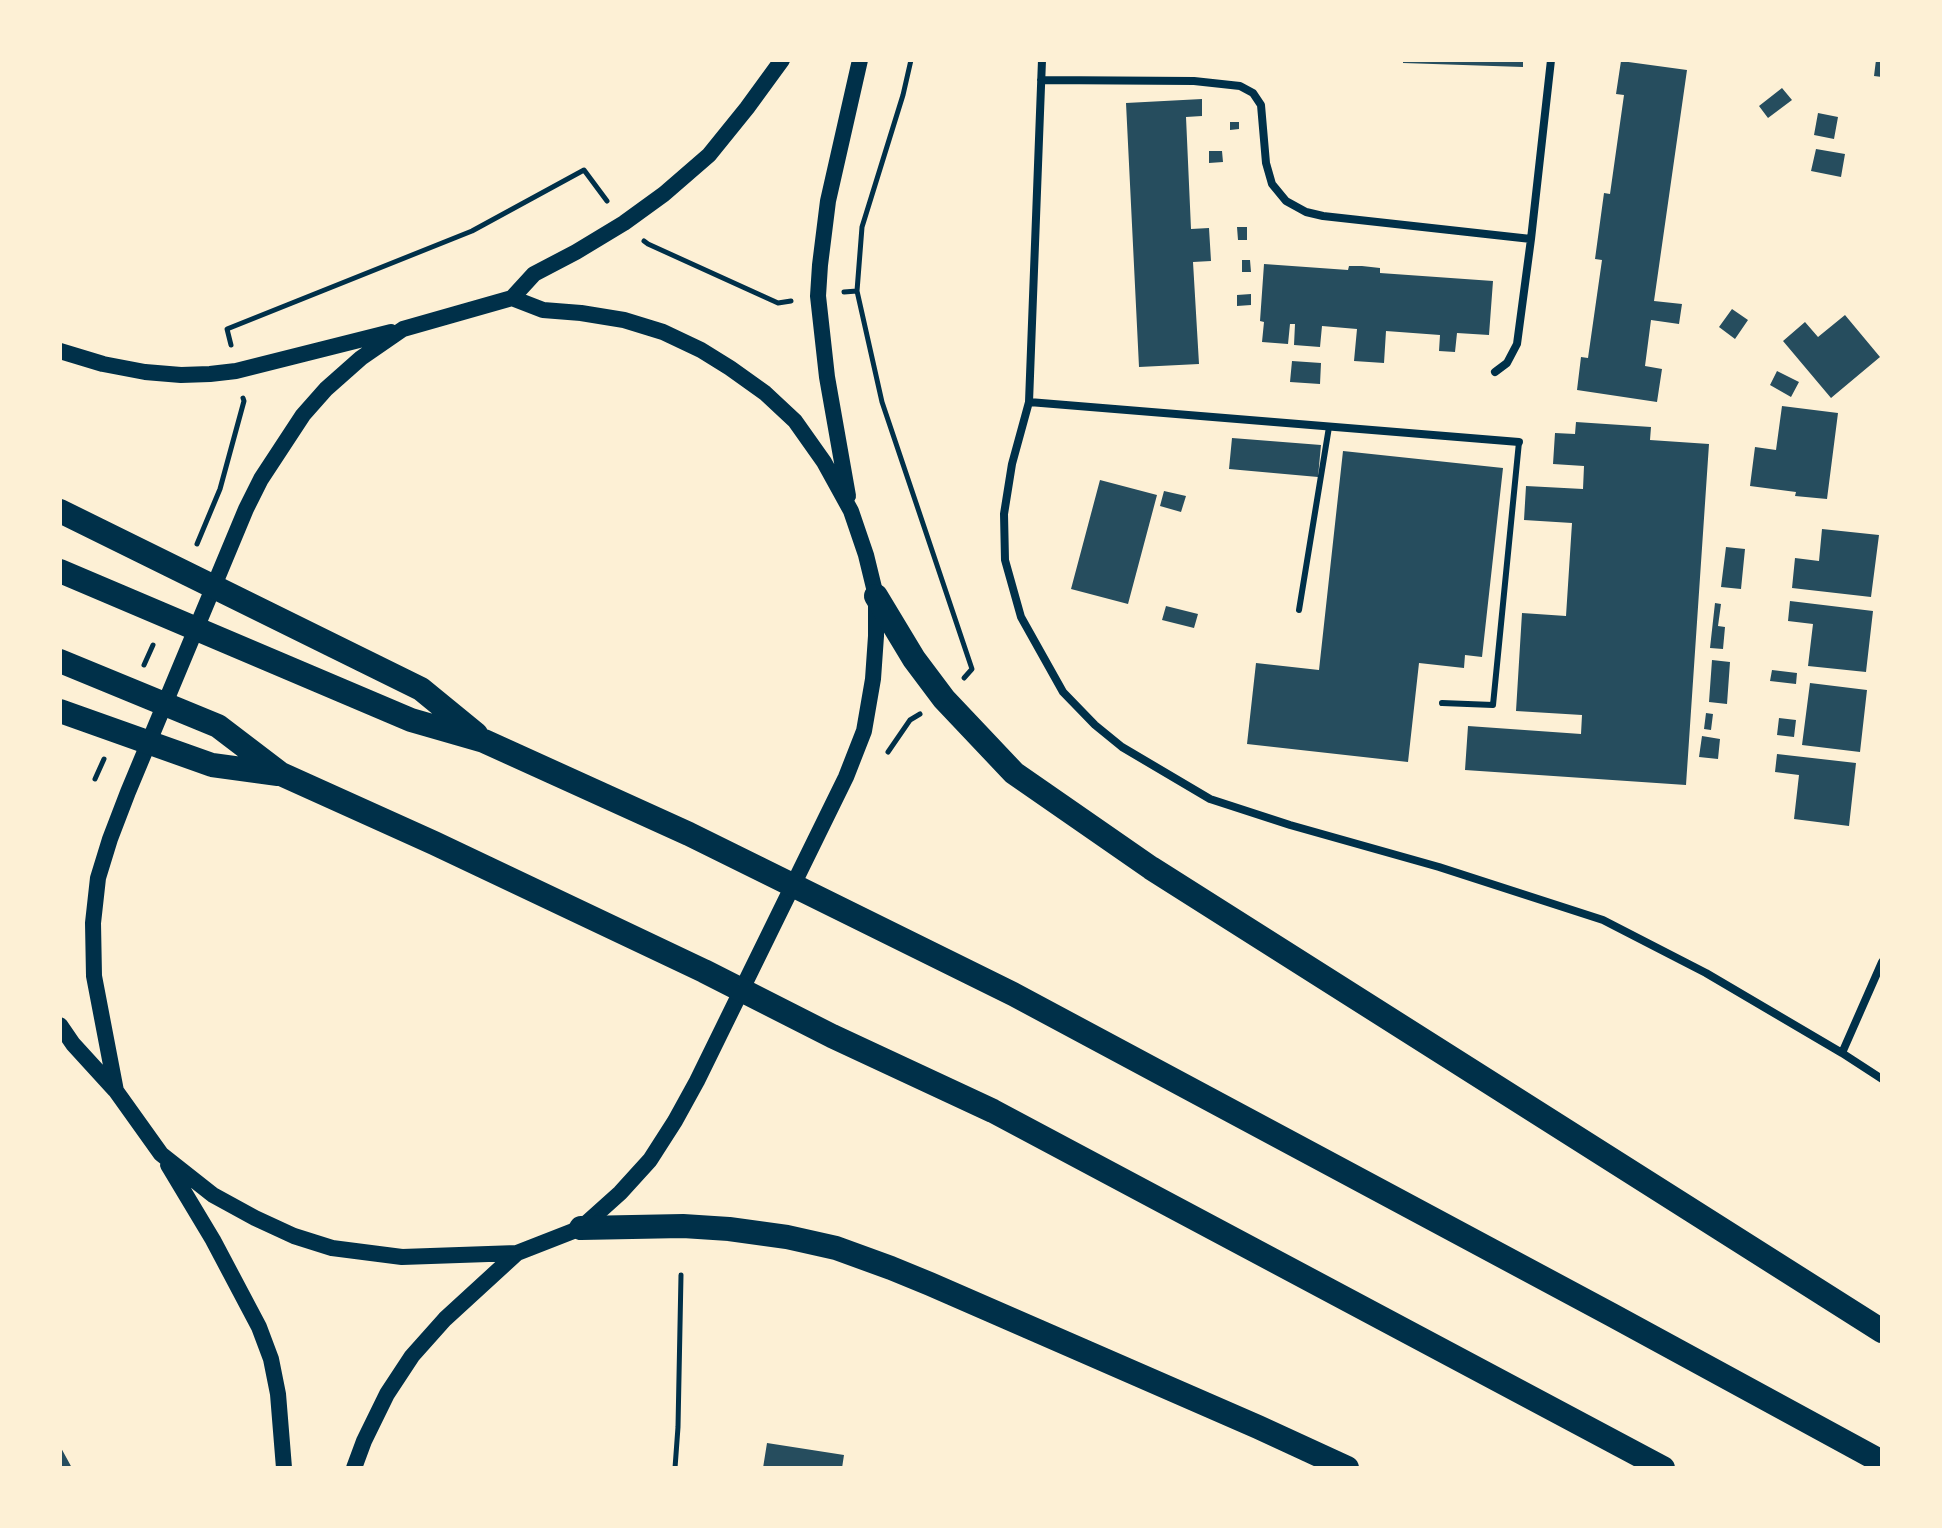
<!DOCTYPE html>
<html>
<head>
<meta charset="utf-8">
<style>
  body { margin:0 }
  #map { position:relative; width:1942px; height:1528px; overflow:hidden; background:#fdf0d5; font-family:"Roboto Serif",serif }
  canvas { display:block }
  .frame { position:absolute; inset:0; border:62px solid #fdf0d5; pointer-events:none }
</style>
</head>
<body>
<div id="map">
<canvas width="1942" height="1528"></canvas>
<div class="frame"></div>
</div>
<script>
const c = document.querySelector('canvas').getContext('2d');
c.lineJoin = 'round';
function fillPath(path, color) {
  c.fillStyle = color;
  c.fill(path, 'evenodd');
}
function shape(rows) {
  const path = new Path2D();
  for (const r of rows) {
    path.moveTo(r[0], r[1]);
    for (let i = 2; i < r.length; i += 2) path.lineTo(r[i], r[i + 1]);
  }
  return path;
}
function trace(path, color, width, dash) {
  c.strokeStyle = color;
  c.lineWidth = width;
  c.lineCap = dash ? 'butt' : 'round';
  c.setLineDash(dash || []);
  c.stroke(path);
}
fillPath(shape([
  [1403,60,1523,60,1523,67,1403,63],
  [1876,60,1882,60,1882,77,1874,76],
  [1621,61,1687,70,1654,301,1682,304,1679,324,1651,320,1645,366,1662,369,1657,402,1577,390,1581,357,1588,358,1602,260,1595,259,1604,193,1610,194,1624,95,1616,94],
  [1782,88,1792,100,1768,118,1759,106],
  [1202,99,1202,116,1186,117,1191,229,1209,228,1211,261,1193,262,1199,364,1139,367,1126,103],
  [1818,113,1838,117,1834,139,1814,135],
  [1230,122,1239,122,1239,129,1230,130],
  [1816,149,1845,154,1841,177,1811,171],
  [1209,151,1222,151,1223,162,1209,163],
  [1237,227,1247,227,1247,240,1238,240],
  [1242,260,1250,260,1251,272,1242,272],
  [1264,264,1348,270,1349,266,1362,266,1380,268,1380,273,1493,281,1489,335,1457,333,1455,352,1439,351,1440,335,1386,331,1384,363,1354,361,1357,329,1322,326,1320,347,1294,345,1295,324,1290,324,1288,344,1262,342,1264,322,1260,321],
  [1251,294,1251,305,1237,306,1237,295],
  [1732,309,1748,320,1735,339,1719,327],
  [1845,315,1880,357,1831,398,1783,341,1805,322,1818,337],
  [1292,361,1321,363,1320,384,1290,382],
  [1777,371,1799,382,1791,397,1770,385],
  [1782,406,1838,413,1827,499,1795,496,1796,492,1750,486,1755,447,1776,450],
  [1576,422,1651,427,1650,440,1709,444,1686,785,1465,770,1468,726,1581,734,1582,715,1516,711,1522,613,1566,616,1572,523,1524,520,1526,486,1583,489,1584,466,1553,464,1555,433,1575,434],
  [1232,438,1321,445,1318,477,1229,469],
  [1343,451,1503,468,1482,657,1465,655,1464,668,1419,663,1408,762,1247,744,1256,663,1319,670],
  [1100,480,1157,495,1128,604,1071,589],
  [1164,491,1186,496,1181,512,1160,506],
  [1822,529,1879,535,1871,597,1792,588,1795,558,1819,561],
  [1726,547,1745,549,1741,589,1721,587],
  [1790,601,1873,611,1866,672,1808,666,1813,624,1788,621],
  [1715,603,1721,604,1718,626,1725,627,1723,649,1710,648],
  [1166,606,1198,614,1194,628,1162,620],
  [1712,660,1730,662,1727,704,1709,702],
  [1772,670,1797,673,1796,684,1770,681],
  [1810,683,1867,690,1860,752,1802,745],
  [1706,713,1713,714,1711,730,1704,729],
  [1779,718,1796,720,1794,737,1777,735],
  [1702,736,1720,739,1718,759,1699,757],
  [1777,754,1856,763,1849,826,1794,819,1799,775,1775,772],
  [767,1443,844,1455,842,1468,763,1468],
  [60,1446,72,1468,60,1468]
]), '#264d5e');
trace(shape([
  [644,241,648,244,778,303,791,301],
  [857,291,882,402,972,669,964,678],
  [844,292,857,291,862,227,903,95,911,60],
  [231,345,227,329,472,231,584,170,607,201],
  [197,544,220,489,244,401,243,398],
  [144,665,153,645],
  [888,752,910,720,920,714],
  [95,779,104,759],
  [675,1468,678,1427,681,1275]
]), '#003049', 5);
trace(shape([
  [1299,610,1329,427],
  [1442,703,1493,705,1519,442]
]), '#003049', 6);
trace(shape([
  [1042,60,1029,402,1012,464,1004,514,1005,560,1021,617,1063,692,1095,725,1122,747,1210,799,1290,825,1439,867,1603,920,1706,973,1842,1053,1882,1079],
  [1041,80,1194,81,1240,86,1253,93,1261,105,1266,163,1272,184,1286,201,1306,212,1323,216,1531,239,1517,344,1507,363,1495,372],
  [1531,239,1551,60],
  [1029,402,1519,442],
  [1842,1053,1882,962]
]), '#003049', 8);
trace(shape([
  [512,298,543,310,581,313,624,320,663,332,701,350,730,368,765,393,795,421,824,462,851,511,866,555,876,596,876,636,873,679,864,731,846,777,697,1081,675,1121,650,1160,620,1193,581,1228,517,1253,402,1257,332,1248,294,1236,255,1218,213,1195,161,1154,116,1091,94,976,93,923,98,878,110,839,128,792,246,509,261,479,303,415,326,389,361,358,403,329,512,298],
  [512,298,534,274,576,252,624,223,664,194,709,155,747,108,782,60],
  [60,351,103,364,145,372,181,375,210,374,236,371,391,332],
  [848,496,827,377,818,296,820,265,828,201,860,60],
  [60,1025,73,1044,115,1090],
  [168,1165,213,1240,259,1327,271,1359,278,1394,284,1468],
  [354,1468,364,1441,387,1394,412,1356,445,1319,517,1253]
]), '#003049', 16);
trace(shape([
  [60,511,421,689,476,734],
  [60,571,411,720,484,741,689,834,1013,994,1612,1315,1882,1462],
  [876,596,914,659,944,699,1014,773,1151,868,1882,1331],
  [60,661,218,726,281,774,434,843,704,971,832,1036,993,1111,1663,1468],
  [60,711,212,765,278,774],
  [581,1228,683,1226,729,1229,787,1237,836,1248,891,1268,930,1284,1258,1427,1347,1468]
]), '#003049', 24);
</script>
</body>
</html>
